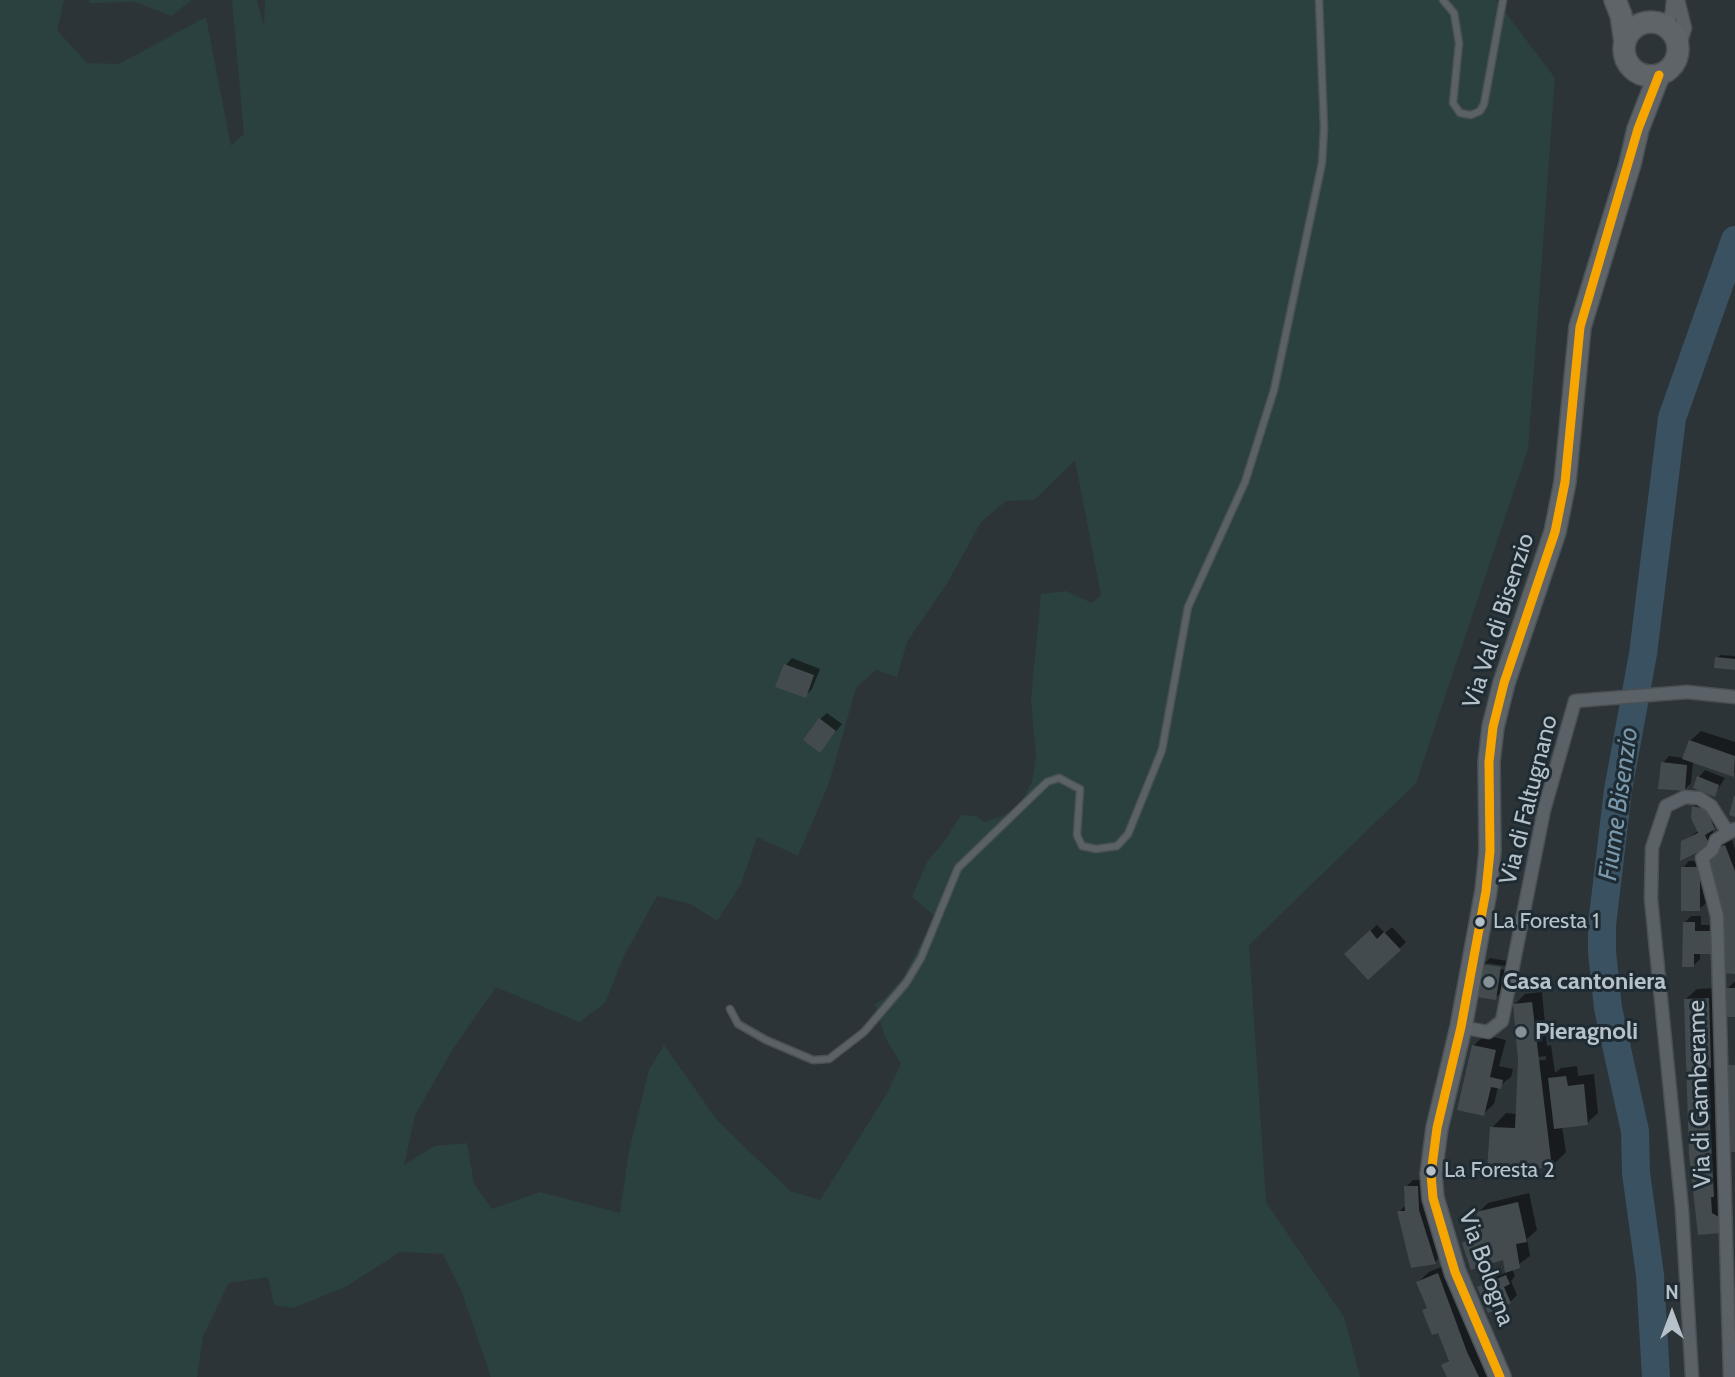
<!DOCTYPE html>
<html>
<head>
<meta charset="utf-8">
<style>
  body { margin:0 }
  #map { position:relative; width:1735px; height:1377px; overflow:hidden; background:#2c3438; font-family:Cabin,sans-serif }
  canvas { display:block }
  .north { position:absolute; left:1637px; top:1279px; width:70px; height:70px; -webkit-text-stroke:5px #1f2b33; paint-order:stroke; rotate:0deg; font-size:19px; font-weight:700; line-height:28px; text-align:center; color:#b6c1c9 }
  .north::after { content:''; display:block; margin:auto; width:24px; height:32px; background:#b6c1c9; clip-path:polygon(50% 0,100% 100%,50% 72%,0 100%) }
</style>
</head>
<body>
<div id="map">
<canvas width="1735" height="1377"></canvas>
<div class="north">N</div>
</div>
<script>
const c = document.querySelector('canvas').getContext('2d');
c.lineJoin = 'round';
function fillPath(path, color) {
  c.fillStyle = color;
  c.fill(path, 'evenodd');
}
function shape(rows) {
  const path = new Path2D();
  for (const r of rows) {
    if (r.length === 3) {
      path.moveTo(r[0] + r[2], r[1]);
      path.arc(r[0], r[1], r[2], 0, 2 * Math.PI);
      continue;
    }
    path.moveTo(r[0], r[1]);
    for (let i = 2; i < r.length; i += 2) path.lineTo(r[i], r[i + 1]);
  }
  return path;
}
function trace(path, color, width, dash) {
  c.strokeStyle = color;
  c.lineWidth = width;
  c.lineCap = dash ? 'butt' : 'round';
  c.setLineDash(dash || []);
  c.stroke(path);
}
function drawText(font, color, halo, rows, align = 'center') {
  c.font = font + ' Cabin,sans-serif';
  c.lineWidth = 6;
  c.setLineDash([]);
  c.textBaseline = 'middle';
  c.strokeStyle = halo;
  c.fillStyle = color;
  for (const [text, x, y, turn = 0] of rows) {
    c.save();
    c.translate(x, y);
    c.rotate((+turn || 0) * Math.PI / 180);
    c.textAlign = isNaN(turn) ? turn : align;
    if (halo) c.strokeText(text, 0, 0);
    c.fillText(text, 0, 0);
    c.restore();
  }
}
fillPath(shape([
  [0,0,64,0,57,30,87,63,119,64,206,17,231,146,244,134,232,0,257,0,264,26,265,0,1496,0,1555,78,1528,449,1416,783,1249,945,1266,1202,1344,1317,1360,1377,491,1377,461,1290,443,1254,400,1252,347,1286,294,1308,274,1305,268,1277,229,1283,203,1336,197,1377,0,1377],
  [1075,460,1101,595,1092,603,1066,591,1041,594,1031,700,1036,755,1032,782,1020,805,1003,816,984,822,976,816,961,815,943,843,927,862,912,897,935,916,903,978,884,999,875,1004,885,1037,901,1064,886,1095,820,1200,790,1191,717,1120,664,1045,649,1070,629,1151,620,1213,540,1192,492,1209,474,1184,467,1143,435,1146,404,1165,415,1115,453,1049,496,987,579,1022,605,1003,624,956,657,896,691,904,717,921,741,884,757,837,798,856,829,783,856,688,876,670,897,677,907,642,948,582,981,522,1006,501,1034,500],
  [89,0,192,0,171,16,136,2,89,3]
]), '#2b413f');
fillPath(shape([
  [1720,655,1735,656,1735,668,1717,658],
  [792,658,820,669,812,689,805,696,786,665],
  [827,713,842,724,826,744,820,719],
  [1701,731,1735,742,1735,773,1693,761,1691,783,1684,790,1663,763,1669,756,1684,758,1690,741],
  [1705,770,1725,778,1714,795,1699,777],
  [1700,800,1721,821,1712,829,1716,838,1709,845,1683,842,1699,830,1693,807],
  [1732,840,1735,849,1735,972,1707,860,1723,843],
  [1689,861,1706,861,1706,903,1699,909,1683,868],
  [1691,916,1701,916,1701,925,1717,925,1717,946,1710,952,1700,952,1700,959,1693,966,1684,923],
  [1377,925,1385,933,1392,927,1406,942,1399,949,1353,947],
  [1490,958,1507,961,1506,966,1486,963,1486,967,1506,970,1502,992,1495,998,1483,965],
  [1734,982,1735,982,1735,1015,1727,989],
  [1719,988,1719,1113,1715,1117,1723,1184,1720,1231,1699,1233,1686,999,1697,989],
  [1542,992,1547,1046,1551,1045,1555,1073,1561,1068,1577,1066,1578,1076,1594,1074,1598,1113,1587,1123,1562,1126,1566,1152,1552,1166,1492,1128,1506,1113,1517,1114,1520,1061,1515,1004,1525,994],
  [1546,1056,1546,1060,1531,1061,1531,1058],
  [1485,1035,1506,1040,1499,1066,1513,1069,1511,1077,1498,1087,1494,1104,1483,1114,1474,1045],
  [1413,1180,1424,1180,1446,1251,1435,1262,1399,1212,1406,1205,1406,1187],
  [1529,1193,1537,1230,1527,1239,1530,1256,1512,1269,1515,1276,1511,1281,1517,1295,1510,1302,1480,1287,1486,1281,1507,1272,1504,1258,1464,1244,1483,1229,1478,1213,1488,1203],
  [1448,1264,1473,1345,1478,1343,1494,1377,1449,1377,1444,1365,1450,1359,1439,1331,1424,1311,1428,1306,1418,1282,1429,1272]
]), '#0007');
trace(shape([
  [1656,1377,1650,1275,1636,1173,1635,1131,1608,1008,1602,952,1602,925,1618,790,1643,654,1672,418,1735,240]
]), '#395160', 28);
fillPath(shape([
  [1715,657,1735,659,1735,670,1714,668],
  [784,664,814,675,806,698,775,687],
  [819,718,836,731,820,753,803,740],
  [1689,740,1735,756,1734,777,1682,759],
  [1661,762,1687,765,1685,791,1658,789],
  [1697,776,1719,785,1715,797,1693,788],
  [1734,796,1735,796,1735,817,1729,815],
  [1692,806,1706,809,1715,829,1705,835,1710,846,1680,861,1681,841,1698,833,1691,818],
  [1725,845,1735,871,1735,974,1721,973,1721,910,1705,860,1717,855,1714,849],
  [1681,867,1700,867,1700,911,1681,911],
  [1683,922,1695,922,1695,931,1711,931,1711,954,1694,954,1694,967,1682,967],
  [1370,930,1377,939,1384,932,1401,950,1368,980,1344,954],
  [1481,964,1501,967,1496,1000,1476,997],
  [1725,988,1735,988,1735,1017,1726,1017],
  [1709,998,1711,1068,1707,1067,1714,1197,1711,1197,1712,1213,1719,1217,1720,1233,1698,1235,1689,1155,1684,999],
  [1532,1002,1552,1168,1487,1170,1490,1127,1515,1128,1518,1061,1513,1004],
  [1472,1045,1496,1050,1490,1077,1503,1080,1501,1089,1491,1087,1484,1116,1457,1110],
  [1728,1065,1735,1065,1735,1152,1730,1152],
  [1566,1076,1568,1086,1584,1084,1588,1125,1554,1129,1548,1078],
  [1404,1186,1418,1186,1419,1210,1436,1264,1411,1268,1397,1211,1405,1211],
  [1518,1202,1527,1242,1516,1244,1520,1268,1505,1273,1503,1260,1471,1270,1462,1243,1482,1234,1476,1212],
  [1438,1273,1467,1352,1479,1377,1447,1377,1441,1365,1449,1361,1438,1333,1432,1335,1422,1310,1427,1308,1416,1282],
  [1506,1275,1510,1284,1504,1287,1511,1303,1488,1313,1477,1287]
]), '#444b4f');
const service = shape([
  [1443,0,1454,13,1459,43,1453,103,1460,113,1471,115,1480,111,1484,104,1503,0],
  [730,1009,738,1024,766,1040,813,1060,829,1059,864,1032,906,983,921,958,958,868,1047,782,1059,778,1080,789,1077,835,1082,846,1096,849,1117,846,1128,834,1162,750,1188,607,1245,482,1274,390,1322,163,1324,128,1319,0]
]);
const minor = shape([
  [1666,27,1672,12,1673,0],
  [1678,51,1685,28,1678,0],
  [1461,1027,1488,1032,1502,1021,1544,810,1575,701,1687,692,1735,697],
  [1692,1377,1682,1210,1651,899,1652,848,1666,806,1685,797,1699,798,1711,806,1727,831],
  [1730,1377,1717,916,1702,858,1712,850,1716,840,1735,829]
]);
const primary = shape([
  [1615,0,1621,15,1625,42],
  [1651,49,27],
  [1500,1377,1455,1272,1433,1198,1431,1174,1437,1128,1461,1027,1486,891,1490,851,1489,762,1493,727,1504,683,1555,532,1565,482,1580,327,1630,164,1638,129,1659,75]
]);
trace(service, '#4a5053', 9);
trace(minor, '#4a5053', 15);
trace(primary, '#4a5155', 24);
trace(service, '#5b6267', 6);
trace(minor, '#5b6267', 12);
trace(primary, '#5e6468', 21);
trace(shape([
  [1500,1377,1455,1272,1433,1198,1431,1174,1437,1128,1461,1027,1486,891,1490,851,1489,762,1493,727,1504,683,1555,532,1565,482,1580,327,1638,129,1659,75]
]), '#f7a600', 9);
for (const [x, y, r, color] of [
  [1480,922,6,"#b6c1c9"],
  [1489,982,7,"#869096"],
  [1521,1032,7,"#869096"],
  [1431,1171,6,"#b6c1c9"]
]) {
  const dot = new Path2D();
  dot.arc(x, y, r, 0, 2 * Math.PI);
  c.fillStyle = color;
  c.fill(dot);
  trace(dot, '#1f2b33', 2.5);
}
drawText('22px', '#b6c1c9', '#1f2b33', [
  ["La Foresta 1",1493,922],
  ["La Foresta 2",1444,1171]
], 'left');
drawText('24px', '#b6c1c9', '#1f2b33', [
  ["Via Val di Bisenzio",1499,621,-72],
  ["Via di Faltugnano",1529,800,-76],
  ["Via di Gamberame",1700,1094,-92],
  ["Via Bologna",1486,1268,70]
]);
drawText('bold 24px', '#b6c1c9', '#1f2b33', [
  ["Casa cantoniera",1503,982],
  ["Pieragnoli",1535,1032]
], 'left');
drawText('italic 26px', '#7897aa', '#1f2b33', [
  ["Fiume Bisenzio",1619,804,-82]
]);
</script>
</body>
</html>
